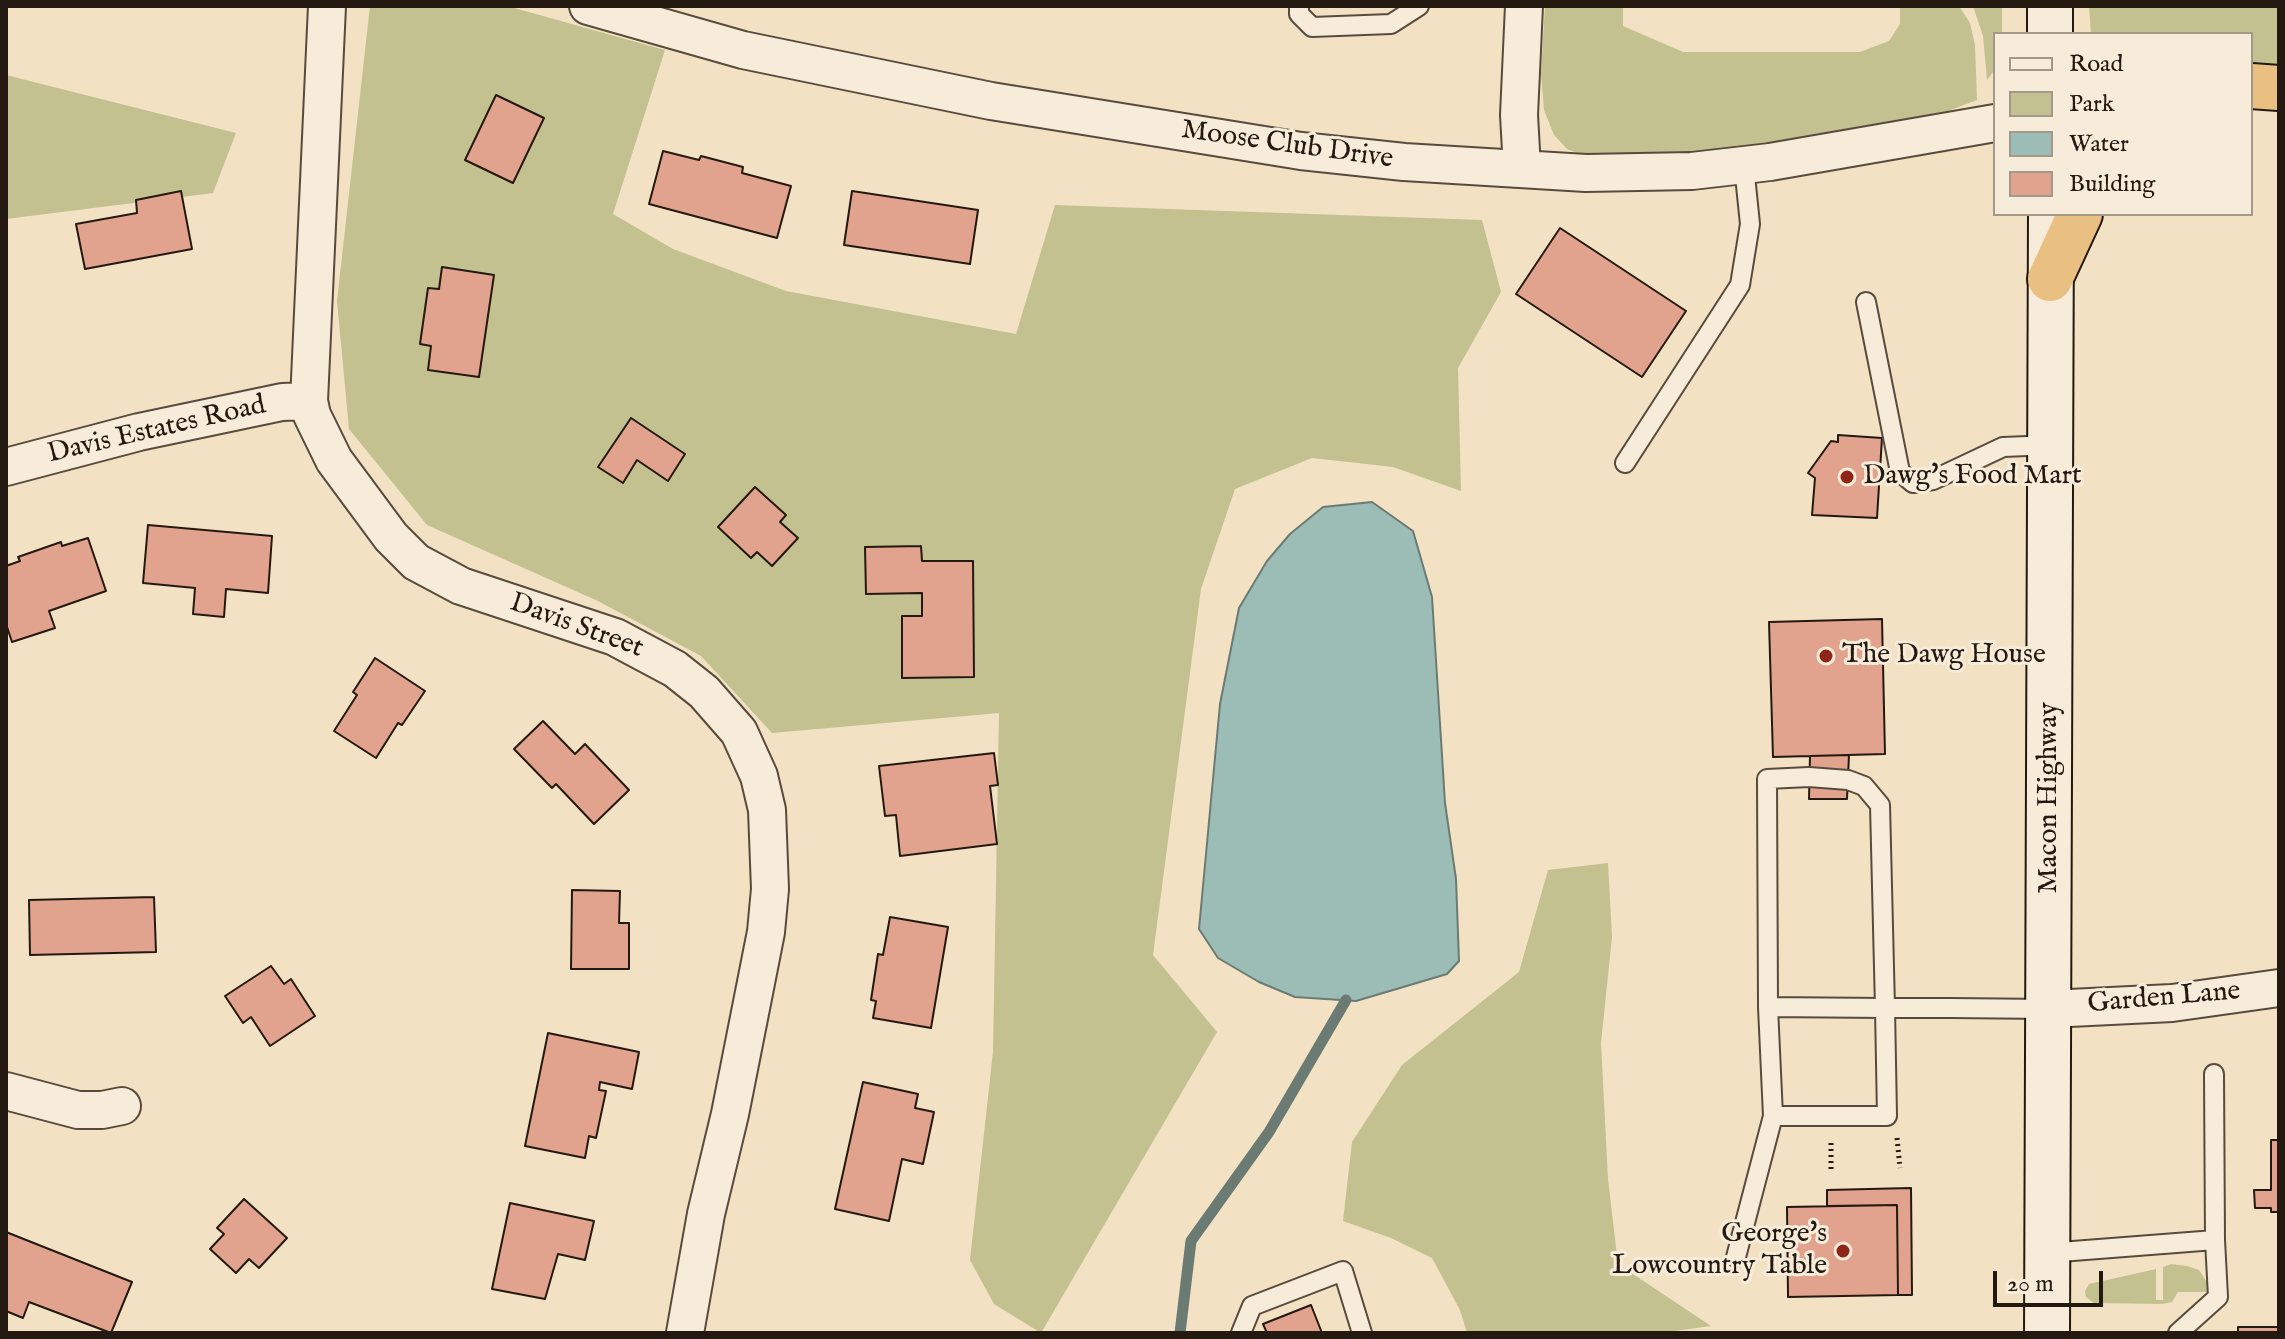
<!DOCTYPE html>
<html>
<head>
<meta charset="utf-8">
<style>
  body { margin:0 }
  #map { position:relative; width:2285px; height:1339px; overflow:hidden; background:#f3e1c4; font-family:"IM FELL English",serif }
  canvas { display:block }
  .frame { position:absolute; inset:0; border:8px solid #241910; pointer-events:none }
  .legend { position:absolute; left:1993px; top:32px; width:260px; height:184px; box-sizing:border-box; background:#f7ecd9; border:2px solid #a39889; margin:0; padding:10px 14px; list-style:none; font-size:24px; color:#241910 }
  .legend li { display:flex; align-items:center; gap:16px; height:40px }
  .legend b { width:40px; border:2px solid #a39889 }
  .scale { position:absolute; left:1993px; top:1271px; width:110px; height:36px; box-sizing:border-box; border:4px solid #241910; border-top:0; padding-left:10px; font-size:24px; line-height:28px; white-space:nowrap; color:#241910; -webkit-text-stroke:6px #f7ecd9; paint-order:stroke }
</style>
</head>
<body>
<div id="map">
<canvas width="2285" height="1339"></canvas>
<div class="frame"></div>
<ul class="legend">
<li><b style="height:10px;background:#f7ecd9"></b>Road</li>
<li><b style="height:22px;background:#c2c18f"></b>Park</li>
<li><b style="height:22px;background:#9bbdb6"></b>Water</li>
<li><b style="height:22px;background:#e1a38e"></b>Building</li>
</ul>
<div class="scale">20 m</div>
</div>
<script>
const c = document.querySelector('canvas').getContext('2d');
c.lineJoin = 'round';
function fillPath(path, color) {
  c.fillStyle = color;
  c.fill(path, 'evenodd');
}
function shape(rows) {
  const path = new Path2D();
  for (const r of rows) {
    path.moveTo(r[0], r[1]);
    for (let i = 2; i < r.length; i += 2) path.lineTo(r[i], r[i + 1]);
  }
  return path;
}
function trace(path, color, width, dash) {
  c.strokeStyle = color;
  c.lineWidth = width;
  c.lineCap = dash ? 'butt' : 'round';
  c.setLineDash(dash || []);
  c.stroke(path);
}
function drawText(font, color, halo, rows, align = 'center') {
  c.font = font + ' "IM FELL English",serif';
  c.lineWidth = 6;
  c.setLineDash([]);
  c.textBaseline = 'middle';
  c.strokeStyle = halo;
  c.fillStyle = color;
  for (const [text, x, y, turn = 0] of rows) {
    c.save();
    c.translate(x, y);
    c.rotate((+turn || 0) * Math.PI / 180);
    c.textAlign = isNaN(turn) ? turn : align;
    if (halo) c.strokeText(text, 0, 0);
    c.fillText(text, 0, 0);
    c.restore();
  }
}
fillPath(shape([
  [370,6,507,6,665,50,613,214,673,249,786,291,1016,334,1055,205,1482,220,1501,292,1458,368,1461,491,1393,467,1312,458,1235,489,1201,589,1153,955,1217,1032,1041,1333,994,1304,970,1260,993,1052,999,713,772,733,701,656,598,601,427,525,349,429,337,301],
  [1545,6,1623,6,1623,26,1683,52,1860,52,1889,41,1900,24,1900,6,1959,6,1970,23,1975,45,1977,100,1948,111,1846,136,1722,154,1590,158,1567,149,1554,135,1544,110,1541,74],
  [1973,6,2002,6,2002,34,1995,34,1995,69,1987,80,1983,36],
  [2089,6,2279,6,2279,68,2251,67,2251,34,2091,34],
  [6,75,236,133,213,193,6,219],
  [1608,863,1612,937,1601,1043,1608,1179,1618,1264,1711,1326,1660,1333,1467,1333,1460,1310,1432,1258,1391,1238,1343,1221,1352,1142,1402,1065,1519,972,1548,870],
  [2171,1264,2187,1266,2199,1270,2208,1284,2208,1292,2178,1292,2172,1302,2162,1304,2094,1303,2086,1297,2085,1291,2089,1284,2156,1269,2156,1300,2163,1300,2163,1267]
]), '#c2c18f');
const water = shape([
  [1372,502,1413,531,1432,597,1445,803,1456,879,1459,961,1447,974,1356,1001,1295,997,1259,982,1218,958,1199,929,1220,704,1239,608,1267,561,1290,534,1323,507,1372,502]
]);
fillPath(water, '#9bbdb6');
trace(water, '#6b7b74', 2);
trace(shape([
  [1180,1333,1191,1241,1269,1132,1346,1000]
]), '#6b7b74', 11);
const building = shape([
  [496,95,544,118,513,183,465,160,496,95],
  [663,151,699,160,701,156,743,167,742,173,791,186,777,238,649,204,663,151],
  [181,191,192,249,85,269,76,224,137,213,136,200,181,191],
  [852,191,978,210,970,264,844,245,852,191],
  [1560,228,1686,311,1642,377,1516,294,1560,228],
  [442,267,494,275,479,377,428,370,431,346,420,344,428,288,439,289,442,267],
  [631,418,685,454,668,481,637,460,623,483,598,467,631,418],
  [1838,435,1882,438,1877,518,1812,515,1815,478,1808,473,1831,441,1838,442,1838,435],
  [755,487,786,515,780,522,798,538,772,566,757,552,751,558,718,527,755,487],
  [148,525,272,536,268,593,226,589,224,617,193,614,195,588,143,583,148,525],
  [88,538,106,591,49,611,55,628,12,642,6,624,6,566,20,561,18,557,61,542,62,546,88,538],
  [921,546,922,561,973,561,974,677,902,678,902,616,922,616,922,593,866,594,865,547,921,546],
  [1882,619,1885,754,1773,757,1769,622,1882,619],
  [375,658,425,691,402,725,398,723,376,758,334,731,357,695,353,692,375,658],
  [543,721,575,754,585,744,629,790,594,824,556,784,552,788,514,749,543,721],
  [994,753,998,785,990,786,997,844,900,856,896,815,885,816,879,766,994,753],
  [1849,755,1847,799,1809,799,1810,756,1849,755],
  [572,890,620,891,619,923,629,923,629,969,571,969,572,890],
  [154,897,156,952,30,955,29,900,154,897],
  [890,917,948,927,931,1028,873,1018,876,1001,871,1000,878,954,883,955,890,917],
  [271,966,284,984,291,979,315,1016,270,1046,251,1017,243,1023,225,996,271,966],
  [548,1033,639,1052,632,1089,600,1082,599,1090,606,1091,596,1138,589,1136,585,1158,525,1146,548,1033],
  [863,1082,918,1094,915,1108,934,1112,923,1164,902,1159,889,1221,835,1209,863,1082],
  [2271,1140,2279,1140,2279,1212,2271,1212,2271,1208,2255,1208,2254,1190,2271,1190,2271,1140],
  [1911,1188,1912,1295,1898,1295,1897,1205,1827,1206,1827,1190,1911,1188],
  [244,1199,287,1238,259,1268,249,1259,236,1273,210,1249,224,1234,217,1228,244,1199],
  [510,1203,594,1221,585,1260,558,1254,545,1299,492,1289,510,1203],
  [1897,1205,1898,1295,1788,1297,1787,1207,1897,1205],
  [6,1232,132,1282,111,1333,29,1302,23,1318,6,1311,6,1232],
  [1311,1305,1322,1333,1267,1333,1263,1324,1311,1305],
  [2238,1327,2279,1327,2279,1333,2238,1333,2238,1327]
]);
fillPath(building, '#e1a38e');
trace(building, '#241910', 2);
const service = shape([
  [1299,6,1299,14,1312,27,1391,24,1419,6],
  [1866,302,1900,472,1913,483,1933,480,2003,447,2052,445],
  [1625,463,1740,285,1750,224,1744,166],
  [1768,1007,1773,1116,1887,1116,1885,1008,1880,805,1864,786,1848,780,1809,777,1767,779,1768,1007,1885,1008,1950,1008,2049,1009],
  [2047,1253,2215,1240,2214,1074],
  [1736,1257,1773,1116],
  [1241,1333,1252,1306,1343,1271,1362,1333],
  [2178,1333,2218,1297,2215,1240]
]);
const minor = shape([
  [327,6,309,401,312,415,334,460,391,537,416,562,461,586,615,637,675,669,704,692,739,732,759,776,767,810,770,889,766,932,730,1114,706,1214,685,1333],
  [588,6,743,50,991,101,1301,151,1404,162,1586,173,1692,171,1770,162,1995,123],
  [1522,168,1519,115,1524,6],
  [6,467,139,432,282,402,309,401],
  [2049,1009,2172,1003,2279,988],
  [6,1091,78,1110,102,1110,122,1106]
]);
const secondary = shape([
  [2050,6,2050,34],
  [2047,1333,2051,214]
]);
const motorway = shape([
  [2251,86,2279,88],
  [2050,279,2080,214]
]);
trace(service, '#584b3d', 22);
trace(minor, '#584b3d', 40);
trace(secondary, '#241910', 48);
trace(motorway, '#241910', 48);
trace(shape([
  [1897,1138,1900,1168],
  [1831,1143,1831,1170]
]), '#241910', 5, [2, 4]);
trace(service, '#f7ecd9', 18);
trace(minor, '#f7ecd9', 36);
trace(secondary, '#f7ecd9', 44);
trace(motorway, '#eac082', 44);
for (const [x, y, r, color] of [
  [1847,477,8,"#8f2418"],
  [1826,656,8,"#8f2418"],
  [1843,1251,8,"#8f2418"]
]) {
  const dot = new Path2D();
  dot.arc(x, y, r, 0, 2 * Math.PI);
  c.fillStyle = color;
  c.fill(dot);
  trace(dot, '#f7ecd9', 3);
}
drawText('28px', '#241910', '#f7ecd9', [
  ["Moose Club Drive",1287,146,8],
  ["Davis Estates Road",157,431,-13],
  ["Davis Street",576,627,20],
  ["Macon Highway",2050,798,-90],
  ["Garden Lane",2164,999,-5]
]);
drawText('28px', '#241910', '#f7ecd9', [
  ["Dawg's Food Mart",1863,477],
  ["The Dawg House",1842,656],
  ["George's",1827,1235,"right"],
  ["Lowcountry Table",1827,1267,"right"]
], 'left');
</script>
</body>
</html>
